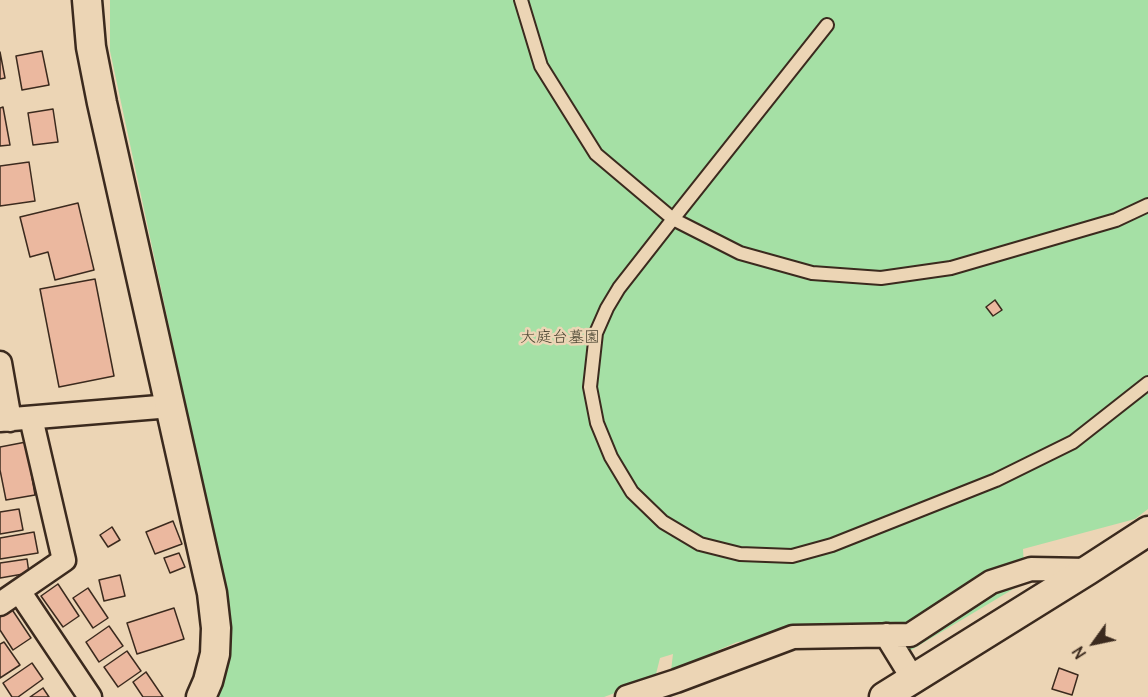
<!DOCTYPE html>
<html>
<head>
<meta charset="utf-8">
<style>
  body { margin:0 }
  #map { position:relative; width:1148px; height:697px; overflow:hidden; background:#ecd5b5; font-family:Delius,sans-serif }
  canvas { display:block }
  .north { position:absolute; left:1064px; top:613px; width:60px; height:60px; -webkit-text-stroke:4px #ecd5b5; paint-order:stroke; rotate:237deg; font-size:16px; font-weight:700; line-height:24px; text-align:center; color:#3b2a1e }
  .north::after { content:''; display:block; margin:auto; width:21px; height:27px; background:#3b2a1e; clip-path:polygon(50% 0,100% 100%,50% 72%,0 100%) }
</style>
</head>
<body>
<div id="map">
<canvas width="1148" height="697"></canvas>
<div class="north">N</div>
</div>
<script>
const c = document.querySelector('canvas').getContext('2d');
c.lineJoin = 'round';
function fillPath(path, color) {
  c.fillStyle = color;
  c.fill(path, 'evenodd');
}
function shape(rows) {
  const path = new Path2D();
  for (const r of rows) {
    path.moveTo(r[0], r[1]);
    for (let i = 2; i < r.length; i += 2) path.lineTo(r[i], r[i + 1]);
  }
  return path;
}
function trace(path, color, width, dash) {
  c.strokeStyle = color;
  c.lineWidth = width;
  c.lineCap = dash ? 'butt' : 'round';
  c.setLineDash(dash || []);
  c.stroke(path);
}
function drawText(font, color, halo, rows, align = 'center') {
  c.font = font + ' Delius,"Klee One",sans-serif';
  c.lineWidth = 5;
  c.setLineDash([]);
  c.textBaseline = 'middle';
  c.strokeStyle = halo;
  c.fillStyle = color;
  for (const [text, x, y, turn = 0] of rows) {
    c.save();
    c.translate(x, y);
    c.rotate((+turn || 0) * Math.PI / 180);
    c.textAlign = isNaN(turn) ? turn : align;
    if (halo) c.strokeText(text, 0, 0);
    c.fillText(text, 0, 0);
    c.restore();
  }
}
fillPath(shape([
  [110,0,1148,0,1148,509,1135,519,1023,549,1025,582,908,652,894,625,737,642,671,671,673,654,660,658,655,678,604,697,212,697,227,655,229,605,110,51]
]), '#a5e0a5');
const building = shape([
  [42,51,49,85,22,90,16,56,42,51],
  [0,52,5,78,0,79,0,52],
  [3,107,10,145,0,146,0,108,3,107],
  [53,109,58,142,33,145,28,113,53,109],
  [29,162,35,201,0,206,0,166,29,162],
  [78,203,94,270,55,280,48,252,30,257,20,217,78,203],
  [95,279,114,376,59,387,40,289,95,279],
  [995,300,1002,310,993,316,986,307,995,300],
  [26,442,35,495,6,500,0,470,0,447,26,442],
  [19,509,23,530,0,534,0,512,19,509],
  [173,521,182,544,155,554,146,532,173,521],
  [112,527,120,540,108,547,100,535,112,527],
  [34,532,38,553,0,559,0,538,34,532],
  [179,553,185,567,170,573,164,558,179,553],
  [27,559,29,573,0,578,0,563,27,559],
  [120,575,125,596,104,601,99,580,120,575],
  [58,584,79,616,63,627,41,596,58,584],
  [88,588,108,618,93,628,73,598,88,588],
  [11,608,31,638,13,650,0,630,0,616,11,608],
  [174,608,184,639,137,654,127,623,174,608],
  [109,626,123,646,99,662,86,642,109,626],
  [4,642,20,665,0,678,0,644,4,642],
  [127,651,141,671,118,687,104,667,127,651],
  [32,663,43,679,18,697,12,697,3,683,32,663],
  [1059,668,1078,675,1072,695,1052,689,1059,668],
  [146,672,163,697,143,697,133,682,146,672],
  [43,688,49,697,30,697,43,688]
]);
fillPath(building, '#ebb89f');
trace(building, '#3b2a1e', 1.5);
const service = shape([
  [521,0,541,66,596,154,673,219,740,253,812,273,881,278,951,268,1116,220,1148,205],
  [827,25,673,219,619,288,607,308,596,333,590,387,597,423,611,457,632,492,663,522,700,544,740,554,792,556,832,545,996,480,1073,442,1148,383]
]);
const minor = shape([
  [0,363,10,420],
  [0,420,171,406],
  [19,591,90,697],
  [0,604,64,560,31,418],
  [886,635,913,679],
  [627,697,676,681,793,637,910,635,991,582,1031,569,1088,570]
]);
const tertiary = shape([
  [87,0,91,47,102,103,212,593,216,628,215,654,208,681,201,697],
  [884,697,1088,570,1148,531]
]);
trace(service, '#3b2a1e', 16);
trace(minor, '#3b2a1e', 27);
trace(tertiary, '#3b2a1e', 33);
trace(service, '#ecd5b5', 12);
trace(minor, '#ecd5b5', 22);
trace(tertiary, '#ecd5b5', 28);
drawText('16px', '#4b4532', '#ecd5b5', [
  ["大庭台墓園",560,337]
]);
</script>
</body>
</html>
